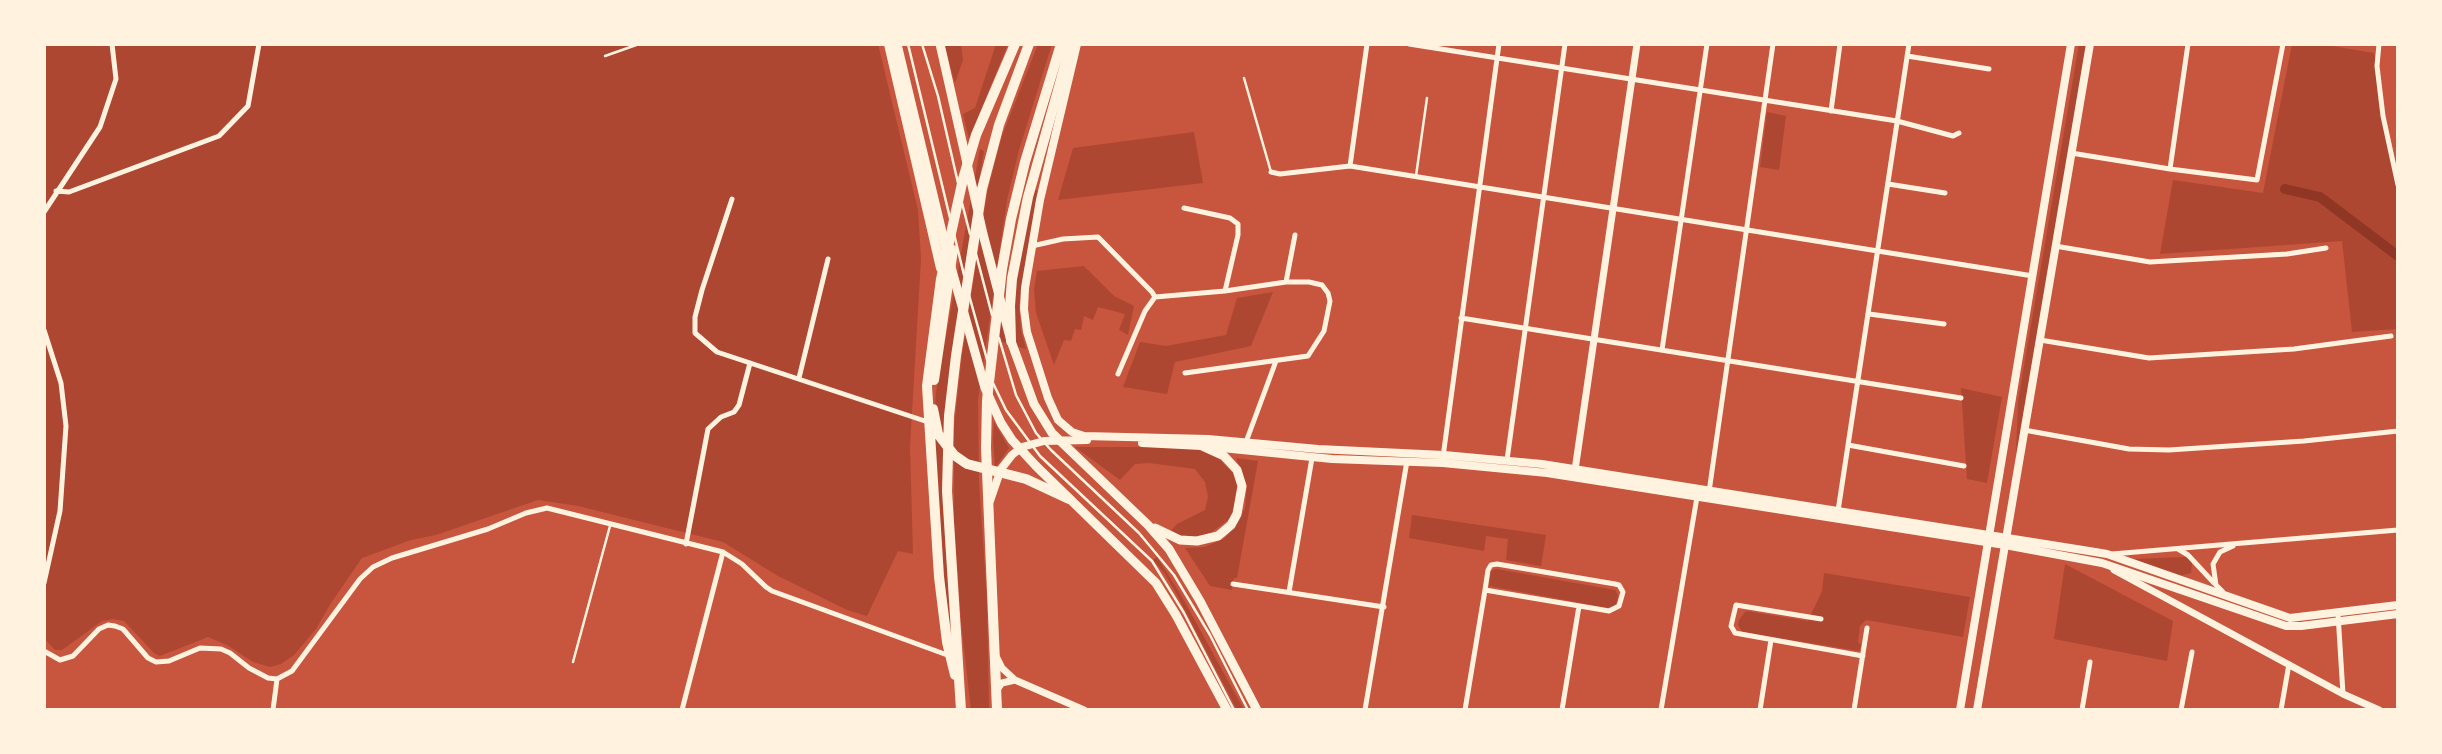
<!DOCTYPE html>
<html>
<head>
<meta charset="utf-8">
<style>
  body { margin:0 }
  #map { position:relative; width:2442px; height:754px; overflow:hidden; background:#c8553d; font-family:Bitter,serif }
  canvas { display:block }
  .frame { position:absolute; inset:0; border:46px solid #fff3e0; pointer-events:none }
</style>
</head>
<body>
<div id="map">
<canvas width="2442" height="754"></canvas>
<div class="frame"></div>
</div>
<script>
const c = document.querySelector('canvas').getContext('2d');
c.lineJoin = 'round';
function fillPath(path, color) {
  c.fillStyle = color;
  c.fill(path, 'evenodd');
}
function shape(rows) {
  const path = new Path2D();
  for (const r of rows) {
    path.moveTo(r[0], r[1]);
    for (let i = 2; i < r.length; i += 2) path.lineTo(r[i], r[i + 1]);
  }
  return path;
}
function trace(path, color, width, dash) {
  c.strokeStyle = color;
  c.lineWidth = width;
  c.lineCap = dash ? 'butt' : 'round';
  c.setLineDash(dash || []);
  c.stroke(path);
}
fillPath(shape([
  [44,44,878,44,918,210,921,259,910,447,913,554,898,551,867,616,847,610,778,576,723,542,578,506,538,500,436,535,411,540,362,558,331,603,316,629,294,655,281,664,270,667,253,662,227,645,208,637,160,656,154,653,124,621,113,619,102,621,62,650,55,650,44,638],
  [944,44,961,44,963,60,955,83],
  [996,44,1008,44,969,139,963,114,975,108],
  [1038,44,1052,44,1019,150,1007,200,978,400,979,482,987,601,989,710,971,710,961,622,954,521,954,429,962,354,987,193,1002,136],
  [2079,44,2087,44,2016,457,2018,401],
  [2292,44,2320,44,2374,53,2398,196,2398,329,2352,332,2342,241,2160,254,2173,180,2263,193],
  [1767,112,1786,116,1779,170,1760,167],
  [1194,132,1203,183,1058,200,1073,148],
  [980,149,984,151,955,329,943,424,945,538,951,622,948,622,933,436,936,392],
  [1027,187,1038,191,1019,306,1021,330,1026,349,998,341],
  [1084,266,1114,296,1134,306,1128,335,1119,330,1125,314,1098,307,1093,320,1084,316,1081,330,1075,329,1071,341,1064,340,1054,365,1036,313,1034,289,1037,271],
  [1273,292,1251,346,1175,362,1167,394,1123,387,1140,342,1166,346,1226,335,1237,298],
  [1961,388,2002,397,1987,483,1967,479],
  [994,422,1009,448,995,468,993,439],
  [1075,447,1155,447,1199,450,1219,459,1234,474,1239,488,1237,502,1229,519,1212,532,1198,537,1179,535,1171,531,1177,524,1205,510,1208,497,1205,482,1195,469,1149,463,1135,464,1120,480],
  [1236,458,1258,461,1237,578,1234,578,1232,590,1210,586,1185,548,1204,547,1214,543,1225,538,1238,523,1245,508,1247,487],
  [1412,515,1546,535,1541,566,1506,560,1508,539,1486,536,1484,551,1409,538],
  [1157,557,1181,595,1244,710,1237,710,1178,597,1165,574,1153,560],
  [2184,557,2190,559,2192,563,2191,573,2179,576,2134,559],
  [2065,564,2173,621,2167,661,2054,639],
  [1497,569,1615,590,1618,595,1617,601,1615,606,1608,608,1489,586,1491,571],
  [1824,573,1970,597,1963,637,1866,620,1860,626,1858,642,1861,645,1859,651,1742,632,1738,625,1739,620,1746,611,1808,621,1822,591]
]), '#ae4732');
trace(shape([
  [2285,189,2320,197,2398,256]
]), '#8f3625', 10);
trace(shape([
  [908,44,950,218],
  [922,44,938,96,958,183],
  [605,56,639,44],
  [1244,78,1271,172],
  [1416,176,1427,98],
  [962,203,970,234],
  [954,234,964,275],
  [976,254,992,315],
  [969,295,988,363],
  [999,338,1016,395,1036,433,1051,450,1139,533,1174,575,1210,635,1248,710],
  [993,383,1006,410,1040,456,1152,561,1184,613,1234,710],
  [573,662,610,526]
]), '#fff3e0', 2.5);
trace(shape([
  [1409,44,1897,121,1953,136,1959,133],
  [2379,44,2377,66,2383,116,2398,185],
  [1907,56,1989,69],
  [1831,111,1840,44],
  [2071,153,2170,169,2257,180,2283,44],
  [1350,166,1367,44],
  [2170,169,2188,44],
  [1271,172,1280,174,1350,166,2033,276],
  [1888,184,1945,193],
  [56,191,69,192,219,136,248,106,259,44],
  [732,199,702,290,695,317,695,333,717,352,928,422],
  [1184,208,1230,218,1238,224,1238,235,1225,291],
  [44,212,100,127,116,79,112,44],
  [1032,246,1063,239,1098,237,1152,292,1155,297],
  [2055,246,2150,262,2287,254,2326,248],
  [1286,282,1295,235],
  [1155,297,1225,291,1286,282,1309,282,1322,285,1328,293,1330,301,1324,331,1308,356,1185,373],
  [1869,314,1944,324],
  [1461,318,1961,398],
  [44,330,61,383,66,426,60,511,44,583],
  [2040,340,2149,358,2294,349,2391,336],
  [1662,350,1707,44],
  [1118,374,1145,311,1155,297],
  [799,378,828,259],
  [2024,430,2129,449,2169,450,2304,441,2398,431],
  [1246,442,1276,361],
  [1848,445,1964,466],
  [1443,457,1499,44],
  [1507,460,1565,44],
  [1709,492,1773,44],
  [1838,511,1909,44],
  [686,544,708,429,721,417,734,412,739,405,750,363],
  [2178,549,2188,555,2214,583],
  [2112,554,2398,530],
  [1233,584,1384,607],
  [1289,592,1312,458],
  [2223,592,2216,585,2213,564,2220,552,2233,546],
  [2338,614,2343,694],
  [1821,619,1736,605,1731,626,1735,633,1863,656],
  [44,651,60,660,73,656,99,629,108,625,115,626,123,629,148,658,156,662,169,661,200,648,221,649,230,653,249,668,268,678,277,679,292,671,360,579,373,567,392,558,488,529,526,513,547,508,723,552,742,564,766,587,772,591,950,656],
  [273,710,277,679],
  [682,710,723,552],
  [1365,710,1407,461],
  [1465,710,1485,590,1488,570,1491,565,1497,564,1615,584,1619,585,1623,592,1619,606,1609,611,1485,590],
  [1562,710,1579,606],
  [1661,710,1697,497],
  [1760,710,1771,640],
  [1854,710,1867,628],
  [2082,710,2090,662],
  [2181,710,2192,652],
  [2281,710,2289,664]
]), '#fff3e0', 5);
trace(shape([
  [1574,477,1637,44],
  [2114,570,2343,694,2379,710],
  [997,658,1002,668,1015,680,1084,710],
  [996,691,1002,683,1015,680]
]), '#fff3e0', 7);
trace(shape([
  [1077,44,1040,200,1025,288,1024,309,1027,332,1048,398,1058,420,1072,432,1084,436,1208,439,1318,449,1444,455,1542,464,2089,551,2107,554,2290,618,2398,605],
  [1142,443,1202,446,1332,459,1443,463,1547,473,2005,545,2102,563,2286,626,2301,626,2398,614],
  [990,501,1001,469,1012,455,1022,447,1044,441,1087,440],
  [1960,710,2071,44],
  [1977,710,2090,44]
]), '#fff3e0', 8);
trace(shape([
  [897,44,947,253],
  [940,44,983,234,1011,341,1034,404,1052,433,1148,525,1169,549,1200,601,1257,710],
  [951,267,985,388,1001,423,1012,440,1036,466,1156,583,1176,615,1227,710],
  [1155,528,1180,540,1197,541,1218,536,1231,525,1237,514,1242,486,1237,470,1224,456,1202,446]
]), '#fff3e0', 9);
trace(shape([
  [889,44,941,268],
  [1011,341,1010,306,1012,279,1028,197,1071,44],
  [934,380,953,250],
  [933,409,938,434,954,455,967,464,1026,479,1069,499],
  [955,675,947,642,939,577,927,386,941,279,963,179,976,135,1015,44],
  [961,710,947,491,949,416,956,356,982,189,999,125,1029,44],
  [997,710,986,448,987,400,1002,269,1011,219,1025,162,1061,44]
]), '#fff3e0', 10);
</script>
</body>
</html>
